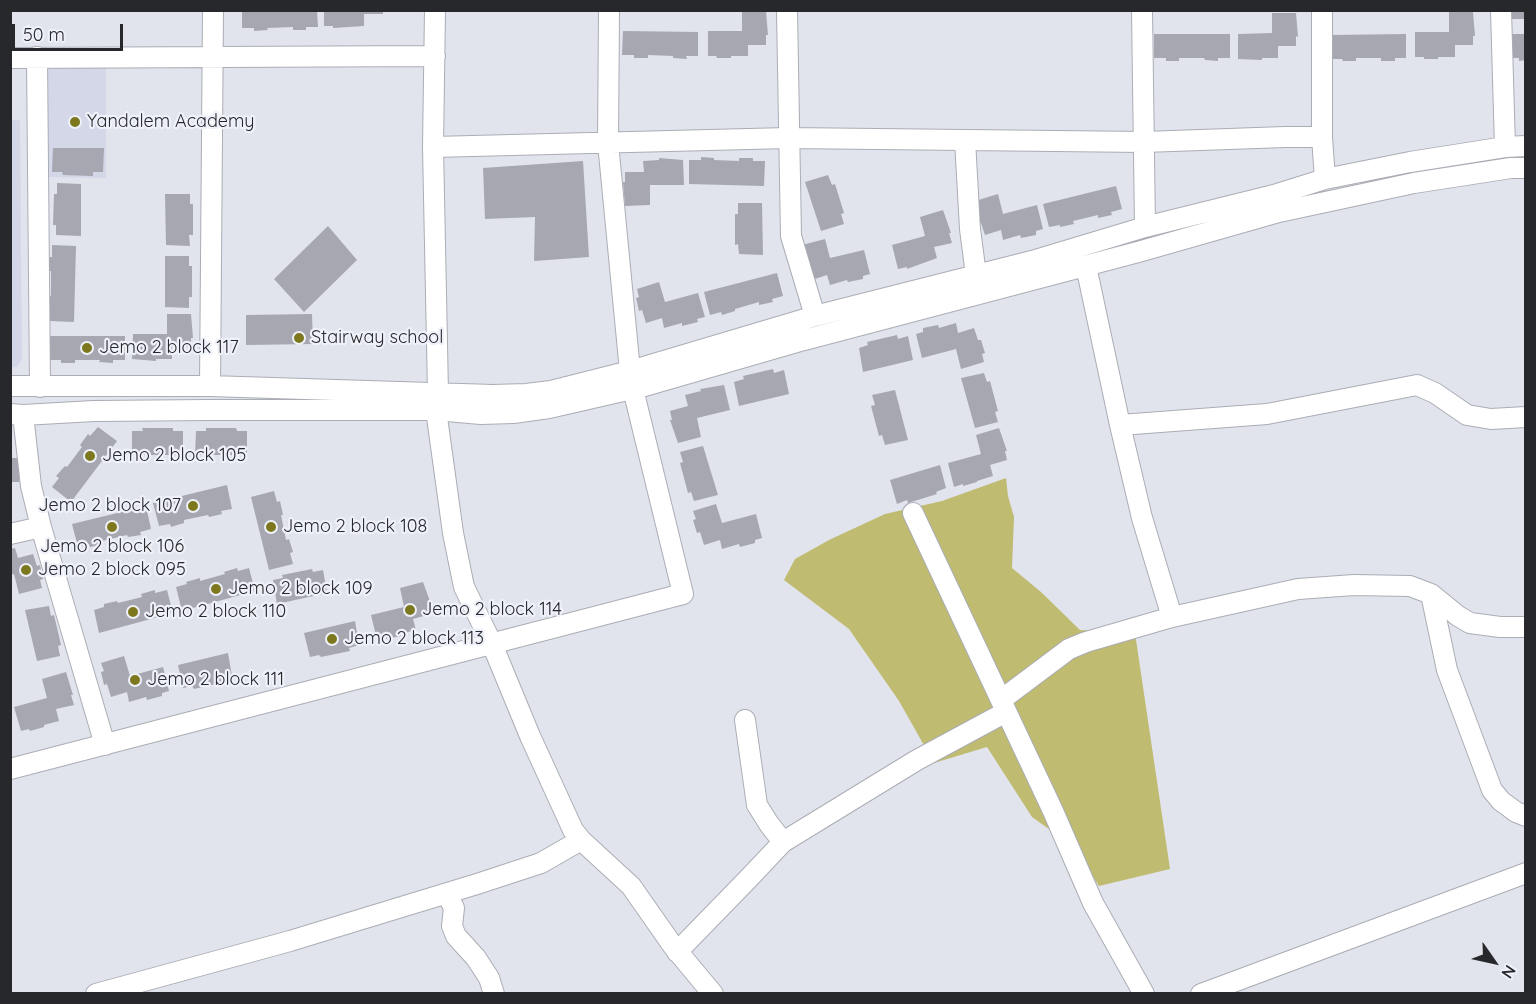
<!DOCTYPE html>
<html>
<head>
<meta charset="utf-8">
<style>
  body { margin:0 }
  #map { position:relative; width:1536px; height:1004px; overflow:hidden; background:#e2e4ed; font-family:Quicksand,sans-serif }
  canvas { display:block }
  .frame { position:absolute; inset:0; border:12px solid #27282b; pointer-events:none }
  .north { position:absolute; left:1464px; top:932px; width:60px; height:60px; -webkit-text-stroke:4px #eff1fa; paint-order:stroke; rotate:124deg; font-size:16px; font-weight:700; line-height:24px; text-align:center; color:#27282b }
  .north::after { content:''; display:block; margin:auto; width:21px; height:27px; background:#27282b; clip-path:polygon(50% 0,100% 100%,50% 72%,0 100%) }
  .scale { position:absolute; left:12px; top:24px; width:111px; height:27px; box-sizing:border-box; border:3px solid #27282b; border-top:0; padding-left:8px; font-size:18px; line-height:21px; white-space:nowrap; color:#27282b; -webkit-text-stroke:4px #eff1fa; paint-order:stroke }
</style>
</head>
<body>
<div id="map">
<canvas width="1536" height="1004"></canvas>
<div class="frame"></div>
<div class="north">N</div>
<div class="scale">50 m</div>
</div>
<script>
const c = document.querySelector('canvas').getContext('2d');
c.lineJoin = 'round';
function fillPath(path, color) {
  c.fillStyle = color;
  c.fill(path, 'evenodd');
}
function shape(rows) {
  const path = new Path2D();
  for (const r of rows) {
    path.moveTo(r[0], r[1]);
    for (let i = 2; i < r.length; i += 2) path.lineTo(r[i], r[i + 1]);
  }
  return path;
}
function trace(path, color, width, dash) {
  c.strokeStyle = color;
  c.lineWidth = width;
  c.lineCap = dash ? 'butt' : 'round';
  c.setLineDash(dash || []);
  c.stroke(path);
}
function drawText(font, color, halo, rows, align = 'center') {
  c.font = font + ' Quicksand,sans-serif';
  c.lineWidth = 4.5;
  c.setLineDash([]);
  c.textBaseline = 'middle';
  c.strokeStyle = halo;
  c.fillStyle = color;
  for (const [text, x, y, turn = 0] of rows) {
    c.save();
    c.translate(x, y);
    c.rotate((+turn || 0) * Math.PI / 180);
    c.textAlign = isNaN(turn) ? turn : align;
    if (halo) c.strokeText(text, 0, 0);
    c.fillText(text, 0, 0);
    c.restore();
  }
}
fillPath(shape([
  [106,66,106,178,42,177,44,67],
  [11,120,20,120,22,359,18,366,11,368]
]), '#d3d7e7');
fillPath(shape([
  [1006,478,1008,496,1014,517,1012,568,1041,592,1080,630,1135,633,1170,869,1099,886,1070,844,1032,817,987,747,934,763,899,701,849,629,784,580,795,559,829,540,885,514,942,501]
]), '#bfbb70');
fillPath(shape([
  [242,10,317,10,318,27,306,27,306,30,293,30,293,27,267,28,268,30,254,31,254,28,242,28],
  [324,10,383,10,383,14,364,14,364,26,333,28,333,26,324,26],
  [1510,10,1526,10,1526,19,1510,19],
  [742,11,766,11,768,35,766,35,766,45,748,45,748,56,731,56,731,58,717,58,716,56,708,56,708,31,742,31],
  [1449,12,1473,12,1475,36,1473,36,1473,45,1455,45,1455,57,1438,57,1438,59,1424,59,1424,57,1415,57,1415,32,1449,32],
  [1272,13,1296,13,1298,37,1296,36,1296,46,1278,46,1278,58,1262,58,1262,60,1238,59,1238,34,1272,33],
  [623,31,698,32,698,56,686,56,687,59,673,58,673,56,648,55,648,58,634,58,634,55,622,55],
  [1154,34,1230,34,1230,58,1218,58,1218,61,1205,60,1204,58,1179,58,1179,61,1166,61,1166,58,1154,58],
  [1406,34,1406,58,1395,58,1395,61,1381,61,1381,58,1356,58,1356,61,1343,61,1342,59,1331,59,1331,35],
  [1508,34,1526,34,1526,60,1519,61,1519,58,1508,58],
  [53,148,104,148,103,172,93,172,93,176,63,175,62,172,52,172],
  [701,157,714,158,714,160,739,161,739,158,753,158,753,161,765,161,764,186,689,184,689,160,701,160],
  [659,158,683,160,684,185,650,185,650,205,625,206,623,182,625,182,625,172,644,172,643,161,659,160],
  [583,161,589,257,534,261,535,217,485,219,483,168],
  [828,175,832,185,835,184,844,213,841,214,844,224,821,231,805,182],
  [57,183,81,184,81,236,56,235,56,225,53,225,54,194,57,194],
  [1116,186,1122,209,1111,212,1112,215,1098,218,1098,215,1073,221,1074,224,1060,227,1060,225,1049,227,1043,204],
  [165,194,190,194,190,204,193,204,193,235,189,235,190,246,166,245],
  [998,194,1003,214,1037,205,1043,229,1036,231,1036,235,1021,238,1020,235,1003,240,1001,230,985,235,981,223,978,223,975,201],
  [738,203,762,203,763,255,739,254,738,244,735,245,735,214,738,214],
  [943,210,951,233,949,233,952,243,934,247,937,258,907,269,907,267,898,269,892,245,925,236,920,217],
  [328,226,357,260,304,312,274,279],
  [825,239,830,258,864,250,870,274,863,276,863,279,848,282,847,280,830,285,827,275,812,280,802,245],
  [52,245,76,246,74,322,50,321,50,310,47,310,48,296,51,296,51,271,49,271,49,257,52,257],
  [165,256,189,256,189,266,192,266,192,297,189,297,189,308,165,307],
  [777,273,783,296,772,299,773,302,759,305,759,302,735,309,735,311,722,315,721,312,710,315,704,292],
  [659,282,665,302,698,293,705,317,697,319,698,322,682,326,682,323,664,328,662,318,646,323,642,310,639,311,636,298,639,297,637,289],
  [167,314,191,314,193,338,191,338,191,347,172,347,172,359,156,359,156,361,132,359,133,334,167,334],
  [312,314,313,344,246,345,246,315],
  [956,323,958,333,974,328,978,340,981,340,985,353,982,354,984,362,961,369,956,349,922,358,916,334,923,332,923,328,938,325,939,328],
  [897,335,898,339,908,336,913,360,863,372,859,348,868,345,867,342],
  [49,336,125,336,125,360,113,360,113,363,99,362,100,360,75,360,75,363,61,363,61,360,49,360],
  [773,369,774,373,784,370,789,394,739,406,734,382,744,379,743,376],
  [984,373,987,382,990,381,998,411,995,412,998,422,975,428,961,378],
  [724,385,730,410,697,418,701,437,678,443,670,420,672,420,670,411,688,406,685,395,701,391,700,389],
  [895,390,908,440,885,445,882,435,879,436,871,406,875,405,872,395],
  [98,427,117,441,71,502,52,487,59,478,56,476,65,466,67,467,82,447,80,445,88,434,90,436],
  [142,428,173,428,173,431,183,431,183,455,132,455,132,431,143,431],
  [206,428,236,428,237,431,247,431,247,455,195,455,196,431,206,431],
  [999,428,1007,451,1005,451,1007,460,990,465,993,476,977,481,977,482,963,486,963,484,954,487,948,463,981,454,976,435],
  [703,446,718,495,694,501,691,492,688,493,680,463,683,462,680,452],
  [10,458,19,458,19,482,10,482],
  [940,465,946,488,936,492,937,494,908,503,907,500,897,504,890,480],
  [227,485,232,509,221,511,222,514,209,517,208,515,184,520,184,523,171,527,170,524,159,526,153,503],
  [274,491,277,502,280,501,283,515,281,515,286,540,289,539,293,552,290,553,293,564,269,570,251,497],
  [716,504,722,523,756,514,762,538,755,540,755,543,740,547,739,544,722,549,720,540,704,545,700,532,697,533,693,520,696,519,693,511],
  [146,506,151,529,140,532,141,535,128,537,127,535,102,541,103,544,90,547,89,544,78,547,72,524],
  [15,548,18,558,33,554,37,566,40,565,43,579,40,580,42,588,19,594,14,574,10,575,10,549],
  [237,568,238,571,249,568,255,591,182,611,176,587,187,584,186,582,200,578,200,581,225,574,224,572],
  [312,569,313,572,323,570,327,593,277,604,273,580,283,578,282,575],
  [423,582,431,604,429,605,431,614,413,619,416,630,400,634,401,636,386,639,386,637,377,640,371,615,404,607,400,588],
  [155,590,155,593,167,590,173,613,99,633,94,610,104,607,104,604,117,601,118,603,142,597,141,594],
  [49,606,51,616,54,615,61,645,58,646,60,656,37,661,25,610],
  [355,621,359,645,349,648,350,651,321,657,319,655,310,657,304,633],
  [228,653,232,676,223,679,224,682,194,689,192,686,183,688,178,665],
  [124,656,130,676,163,667,169,691,162,693,162,696,147,700,146,697,129,702,127,692,111,697,107,684,104,685,101,672,104,671,101,663],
  [66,672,73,695,71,695,74,705,56,709,59,721,44,725,44,727,30,731,29,729,21,731,14,707,47,698,42,679]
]), '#a6a7b0');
const minor = shape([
  [435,10,433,147,438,393,436,410,453,533,464,587,492,644,530,736,573,830,581,840,631,886,673,946,713,994],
  [609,10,608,143,630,371],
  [787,10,791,236,815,316],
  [1142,10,1145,227],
  [1322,10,1322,137,1325,179],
  [1501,10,1505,147],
  [37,57,40,387],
  [10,58,435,56],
  [965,140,970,229,976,275],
  [433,147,788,138,1144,142,1285,137,1322,137],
  [1086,266,1120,425,1142,518,1172,617],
  [10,386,210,386,493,395,526,394,551,391,630,371,815,316,1032,261,1145,227,1274,195,1325,179,1410,162,1505,147,1526,146],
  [210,386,213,10],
  [10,414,23,415,94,411,209,410,436,410,481,414,513,413,549,408,645,386,804,340,1138,252,1279,212,1414,183,1511,168,1526,168],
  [23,415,31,486,41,527,105,745],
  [1120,425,1267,414,1417,385,1435,393,1467,415,1491,419,1526,417],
  [913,513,1053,811,1093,903,1144,994],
  [10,534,41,527],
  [1431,594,1447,670,1492,790,1501,801,1516,812,1526,816],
  [1001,700,1069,649,1086,642,1172,617,1298,589,1354,585,1410,586,1431,594,1458,616,1470,623,1500,627,1526,627],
  [745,720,757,805,769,824,783,842],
  [10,769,683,594,633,389],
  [447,894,454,908,452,926,456,936,476,958,489,978,494,994],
  [677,952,749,878,783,842,917,760,1006,712],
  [96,994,290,941,477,884,541,863,581,840],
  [1201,994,1510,879,1526,873]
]);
trace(minor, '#abadb5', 22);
trace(minor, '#fff', 20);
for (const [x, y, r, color] of [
  [75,122,6,"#7d781e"],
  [299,338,6,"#7d781e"],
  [87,348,6,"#7d781e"],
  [90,456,6,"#7d781e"],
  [193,506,6,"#7d781e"],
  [112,527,6,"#7d781e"],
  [271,527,6,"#7d781e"],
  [26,570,6,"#7d781e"],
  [216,589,6,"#7d781e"],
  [410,610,6,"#7d781e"],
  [133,612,6,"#7d781e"],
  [332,639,6,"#7d781e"],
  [135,680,6,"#7d781e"]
]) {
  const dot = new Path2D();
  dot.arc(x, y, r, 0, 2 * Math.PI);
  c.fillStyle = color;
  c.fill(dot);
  trace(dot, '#eff1fa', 2);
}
drawText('18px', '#27282b', '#eff1fa', [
  ["Yandalem Academy",87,122],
  ["Stairway school",311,338],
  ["Jemo 2 block 117",99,348],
  ["Jemo 2 block 105",102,456],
  ["Jemo 2 block 107",181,506,"right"],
  ["Jemo 2 block 108",283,527],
  ["Jemo 2 block 106",112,547,"center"],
  ["Jemo 2 block 095",38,570],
  ["Jemo 2 block 109",228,589],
  ["Jemo 2 block 114",422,610],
  ["Jemo 2 block 110",145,612],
  ["Jemo 2 block 113",344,639],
  ["Jemo 2 block 111",147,680]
], 'left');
</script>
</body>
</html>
